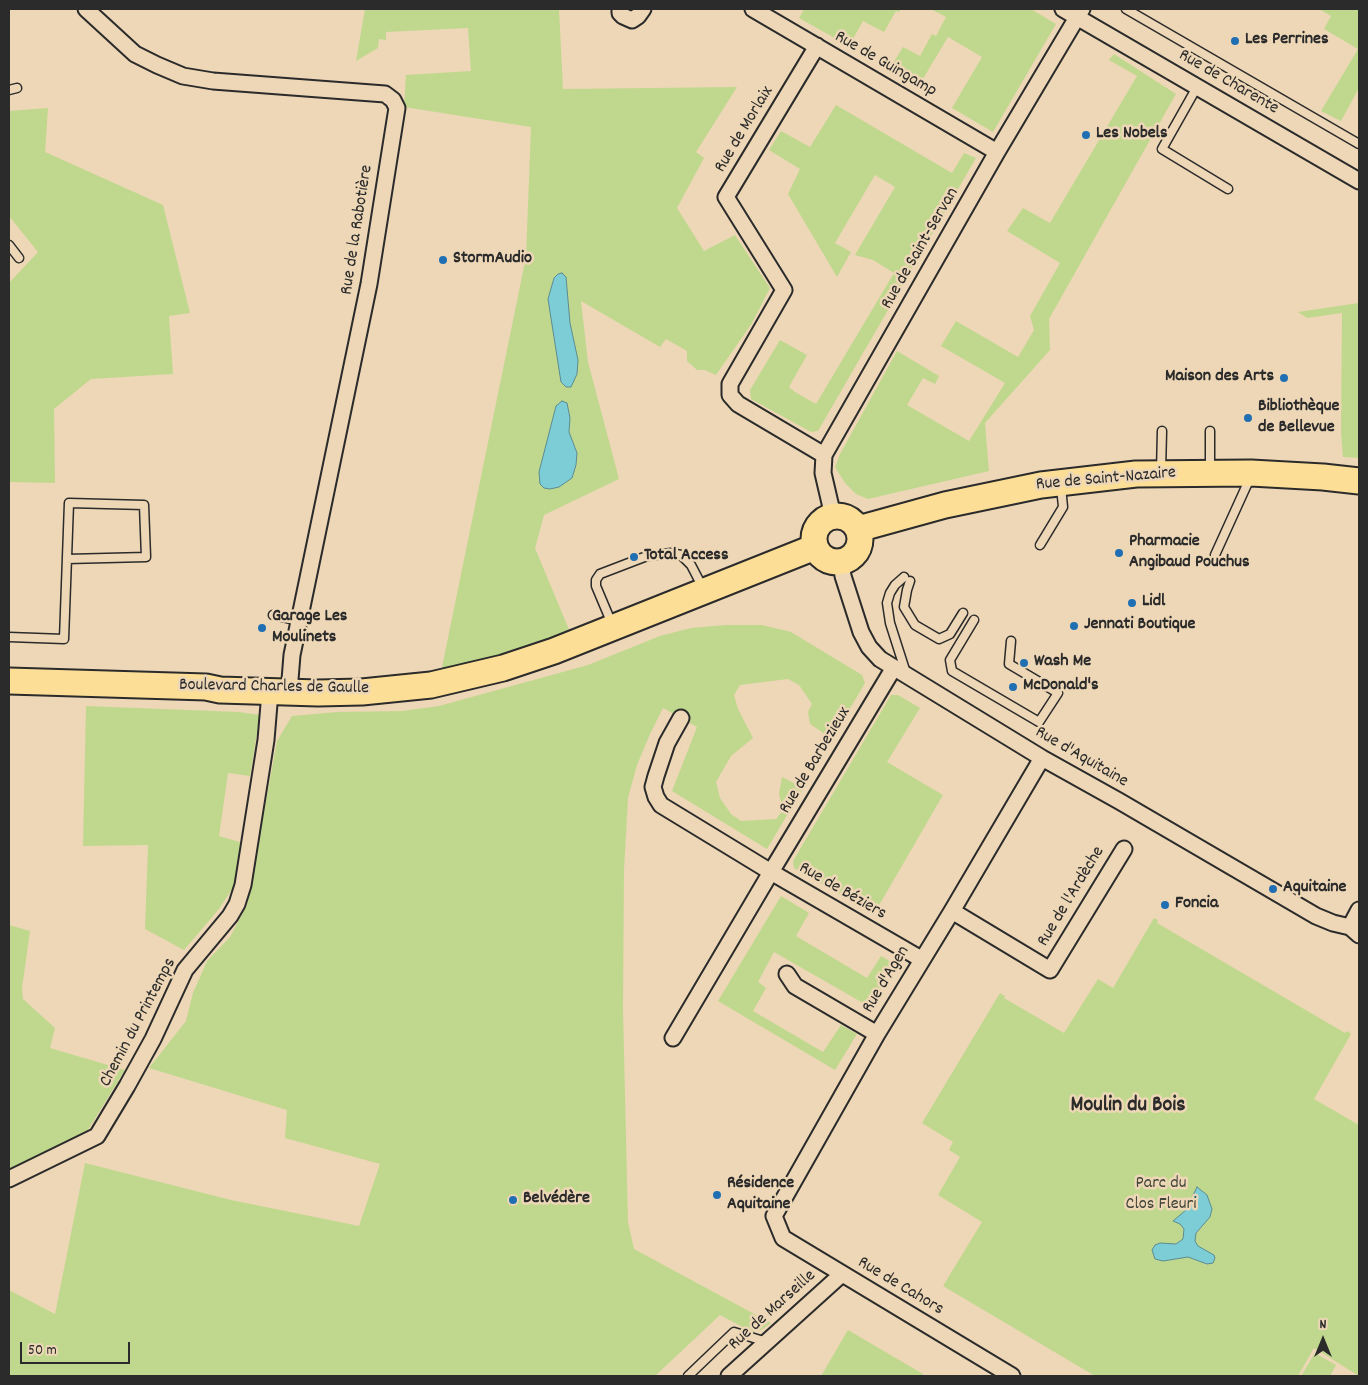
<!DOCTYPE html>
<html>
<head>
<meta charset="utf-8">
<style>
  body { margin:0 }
  #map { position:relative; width:1368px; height:1385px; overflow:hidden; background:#edd7b6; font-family:Dekko,sans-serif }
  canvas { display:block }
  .frame { position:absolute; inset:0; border:10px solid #2b2b2b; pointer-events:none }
  .north { position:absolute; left:1298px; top:1315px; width:50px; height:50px; -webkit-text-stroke:4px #edd7b6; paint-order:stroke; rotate:0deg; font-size:14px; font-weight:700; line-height:20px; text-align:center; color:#2b2b2b }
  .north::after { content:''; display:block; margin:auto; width:18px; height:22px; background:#2b2b2b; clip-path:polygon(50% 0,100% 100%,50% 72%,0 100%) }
  .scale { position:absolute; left:20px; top:1342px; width:110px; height:22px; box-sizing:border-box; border:2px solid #2b2b2b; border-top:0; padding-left:6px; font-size:15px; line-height:18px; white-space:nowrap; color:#2b2b2b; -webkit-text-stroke:4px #edd7b6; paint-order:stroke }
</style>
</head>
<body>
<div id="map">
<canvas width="1368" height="1385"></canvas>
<div class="frame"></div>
<div class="north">N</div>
<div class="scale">50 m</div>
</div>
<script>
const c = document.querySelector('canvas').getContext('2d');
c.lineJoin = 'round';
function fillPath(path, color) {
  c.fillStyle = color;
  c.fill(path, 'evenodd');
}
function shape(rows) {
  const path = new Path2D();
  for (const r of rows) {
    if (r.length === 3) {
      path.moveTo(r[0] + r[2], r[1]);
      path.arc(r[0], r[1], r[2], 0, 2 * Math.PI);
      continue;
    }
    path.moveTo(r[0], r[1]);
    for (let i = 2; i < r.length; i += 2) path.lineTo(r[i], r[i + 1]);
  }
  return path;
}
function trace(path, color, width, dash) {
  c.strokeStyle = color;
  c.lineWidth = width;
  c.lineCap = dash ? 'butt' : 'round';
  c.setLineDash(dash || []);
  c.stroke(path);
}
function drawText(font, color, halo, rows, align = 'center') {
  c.font = font + ' Dekko,sans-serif';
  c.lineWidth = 5;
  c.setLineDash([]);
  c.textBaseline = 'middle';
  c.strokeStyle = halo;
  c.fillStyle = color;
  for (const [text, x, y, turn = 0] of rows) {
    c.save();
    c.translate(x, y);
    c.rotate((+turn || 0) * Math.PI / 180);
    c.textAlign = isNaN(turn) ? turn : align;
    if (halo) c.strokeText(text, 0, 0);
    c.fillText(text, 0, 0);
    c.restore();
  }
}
fillPath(shape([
  [365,9,559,9,563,89,737,87,696,152,704,158,677,208,704,251,735,235,770,288,752,323,716,375,705,370,697,370,687,361,687,351,666,339,660,347,581,301,588,362,619,479,544,515,535,548,570,632,491,660,441,672,526,257,531,127,404,107,406,75,471,71,468,28,386,32,386,40,379,39,378,48,356,61],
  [804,9,901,9,899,12,896,11,884,32,863,21,849,46,799,18],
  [931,9,1031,9,1056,24,993,132,952,108,982,57,948,37,918,87,889,70,903,47,920,56,932,34,936,36,946,17],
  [1319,9,1359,9,1359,88,1341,121,1321,111,1358,49,1324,29,1331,16],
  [1114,54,1176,94,1049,319,1050,350,985,423,989,471,868,499,856,494,845,483,835,467,840,454,897,351,939,376,935,384,923,378,907,405,969,441,1005,383,941,346,956,321,1018,357,1034,330,1030,316,1060,263,1007,231,1023,208,1050,223,1137,76,1109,60],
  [836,105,952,173,964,153,976,158,818,431,811,432,751,399,750,390,780,340,807,355,789,387,795,392,816,404,894,273,873,260,855,255,895,187,875,175,835,243,851,252,837,277,788,194,800,169,769,150,781,131,810,147],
  [48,108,45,152,163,205,190,313,169,316,173,374,91,379,54,409,55,483,9,482,9,283,38,252,9,216,9,111],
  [1359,303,1358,352,1359,353,1359,458,1343,457,1341,433,1342,313,1307,318,1298,312],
  [725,625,762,625,791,632,862,675,865,683,832,739,810,724,808,712,812,704,799,685,788,679,740,685,734,695,738,709,753,738,731,756,716,782,720,798,731,814,741,821,776,819,783,810,779,794,782,777,803,788,767,849,672,791,697,727,663,708,650,734,637,765,628,798,624,870,623,1009,628,1222,634,1249,771,1323,761,1330,752,1332,720,1315,655,1376,9,1376,9,1290,55,1314,85,1163,231,1200,359,1226,380,1164,285,1138,287,1110,149,1068,186,1021,193,993,207,961,230,937,247,905,277,741,292,716,337,712,402,711,439,706,588,665,660,636,691,628],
  [891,695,898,695,920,708,887,762,943,795,874,914,794,868,793,861],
  [86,706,239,712,260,715,250,776,228,773,219,836,243,843,236,883,219,909,184,950,145,929,148,845,83,846],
  [781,896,809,913,796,936,867,978,881,956,895,964,870,1007,774,952,758,982,766,988,753,1011,823,1052,841,1025,857,1034,835,1070,718,1001],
  [1154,918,1158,920,1157,923,1345,1033,1347,1031,1351,1034,1314,1099,1359,1125,1359,1376,1314,1348,1298,1376,1095,1376,943,1286,982,1222,938,1195,960,1157,949,1150,953,1142,922,1123,1000,993,1005,996,1004,998,1064,1033,1098,979,1113,988],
  [9,925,30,931,22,988,23,999,55,1028,50,1048,125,1070,86,1133,9,1170],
  [848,1330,923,1374,921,1376,821,1376],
  [1315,1353,1336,1365,1330,1376,1301,1376]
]), '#c0d88e');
const water = shape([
  [562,273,566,277,570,323,578,360,577,374,571,387,566,387,561,382,548,299,554,278,558,274,562,273],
  [562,401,567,403,570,418,569,432,577,453,576,465,572,478,559,487,550,489,544,488,540,484,539,472,556,406,562,401],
  [1197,1187,1207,1195,1212,1209,1210,1217,1196,1233,1195,1241,1198,1246,1214,1255,1215,1258,1213,1263,1207,1264,1188,1257,1163,1261,1155,1259,1152,1250,1155,1245,1160,1243,1176,1244,1183,1239,1184,1229,1180,1224,1173,1221,1186,1210,1197,1187]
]);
fillPath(water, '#7dcdd6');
trace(water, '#5c8c92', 1);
const lane = shape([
  [1126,9,1359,144],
  [1197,87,1162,149,1228,189],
  [9,90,17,88],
  [9,245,19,258],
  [1210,469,1210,431],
  [1161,471,1162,431],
  [1040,545,1063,507,1061,487],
  [1215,555,1250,478],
  [904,577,895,585,890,593,887,603,890,623,906,673],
  [910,581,907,590,904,607,915,625,939,639,950,634,963,613],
  [273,615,299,621],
  [974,620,950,660,952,671,1039,722,1058,693,1009,664,1011,641],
  [612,624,596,586,596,580,600,574,647,556,671,553,681,555,691,565,703,588],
  [9,637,64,639,69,503,144,505,146,557,67,559],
  [688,1376,734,1332,767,1342]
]);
const street = shape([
  [86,9,135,54,157,65,183,76,213,81,385,94,393,100,397,108,369,284,292,655,289,692],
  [620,9,620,13,623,16,632,20,638,16,643,9],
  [753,9,997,152],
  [1063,9,1359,181],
  [817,46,726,197,784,290,730,384,730,395,738,404,824,455],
  [833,516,823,473,824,455,997,152,1082,9],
  [841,562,843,576,861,632,869,647,880,659,1042,758,1119,801,1316,916,1333,923,1350,927,1359,935],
  [893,669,771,872,921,959],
  [952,911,1050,970,1124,849],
  [1350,927,1359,910],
  [787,974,795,986,877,1034],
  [673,1038,771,872,661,805,656,797,653,787,656,776,667,743,681,718],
  [9,1179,97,1136,127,1086,153,1039,185,970,230,916,237,904,243,885,266,740,270,692],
  [729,1376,842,1274],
  [1012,1376,783,1238,774,1216,877,1034,952,911,1042,758]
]);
const primary = shape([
  [837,539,23],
  [858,529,945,505,1041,485,1136,474,1251,473,1323,477,1359,481],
  [9,681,206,687,220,690,318,693,362,692,431,685,503,668,554,651,815,547]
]);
trace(lane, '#2b2b2b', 11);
trace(street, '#2b2b2b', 19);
trace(primary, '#2b2b2b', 29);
trace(lane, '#edd7b6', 8);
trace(street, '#edd7b6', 15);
trace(primary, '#fdde96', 25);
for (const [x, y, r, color] of [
  [1235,41,5,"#1f6fb2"],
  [1086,135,5,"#1f6fb2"],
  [443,260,5,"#1f6fb2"],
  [1284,378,5,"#1f6fb2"],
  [1248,418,5,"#1f6fb2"],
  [1119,553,5,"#1f6fb2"],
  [634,557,5,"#1f6fb2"],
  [1132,603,5,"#1f6fb2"],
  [1074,626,5,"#1f6fb2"],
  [262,628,5,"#1f6fb2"],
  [1024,663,5,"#1f6fb2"],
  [1013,687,5,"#1f6fb2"],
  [1273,889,5,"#1f6fb2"],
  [1165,905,5,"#1f6fb2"],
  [717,1195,5,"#1f6fb2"],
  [513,1200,5,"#1f6fb2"]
]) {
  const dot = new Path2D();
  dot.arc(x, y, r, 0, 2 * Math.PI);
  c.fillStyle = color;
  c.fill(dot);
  trace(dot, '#edd7b6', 2);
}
drawText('bold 18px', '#2b2b2b', '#edd7b6', [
  ["Les Perrines",1245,41],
  ["Les Nobels",1096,135],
  ["StormAudio",453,260],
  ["Maison des Arts",1274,378,"right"],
  ["Bibliothèque",1258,408],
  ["de Bellevue",1258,429],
  ["Pharmacie",1129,543],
  ["Angibaud Pouchus",1129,564],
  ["Total Access",644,557],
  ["Lidl",1142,603],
  ["Garage Les",272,618],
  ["Moulinets",272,639],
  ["Jennati Boutique",1084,626],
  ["Wash Me",1034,663],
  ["McDonald's",1023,687],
  ["Aquitaine",1283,889],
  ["Foncia",1175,905],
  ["Résidence",727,1185],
  ["Aquitaine",727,1206],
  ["Belvédère",523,1200]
], 'left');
drawText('18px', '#2b2b2b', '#edd7b6', [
  ["Rue de Guingamp",885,65,30],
  ["Rue de Charente",1228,83,30],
  ["Rue de Morlaix",745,130,-59],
  ["Rue de la Rabotière",358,230,-81],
  ["Rue de Saint-Servan",921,249,-60],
  ["Rue de Saint-Nazaire",1106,480,-5],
  ["Boulevard Charles de Gaulle",274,688,1],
  ["Rue d'Aquitaine",1081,758,30],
  ["Rue de Barbezieux",816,761,-59],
  ["Rue de Béziers",842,892,30],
  ["Rue de l'Ardèche",1072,897,-59],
  ["Rue d'Agen",887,980,-59],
  ["Chemin du Printemps",139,1023,-62],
  ["Rue de Cahors",900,1287,31],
  ["Rue de Marseille",773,1311,-42]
]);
drawText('18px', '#41453a', '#edd7b6', [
  ["Parc du",1161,1185],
  ["Clos Fleuri",1161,1206]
]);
drawText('bold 22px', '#2b2b2b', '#edd7b6', [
  ["Moulin du Bois",1128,1107]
]);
</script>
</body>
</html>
